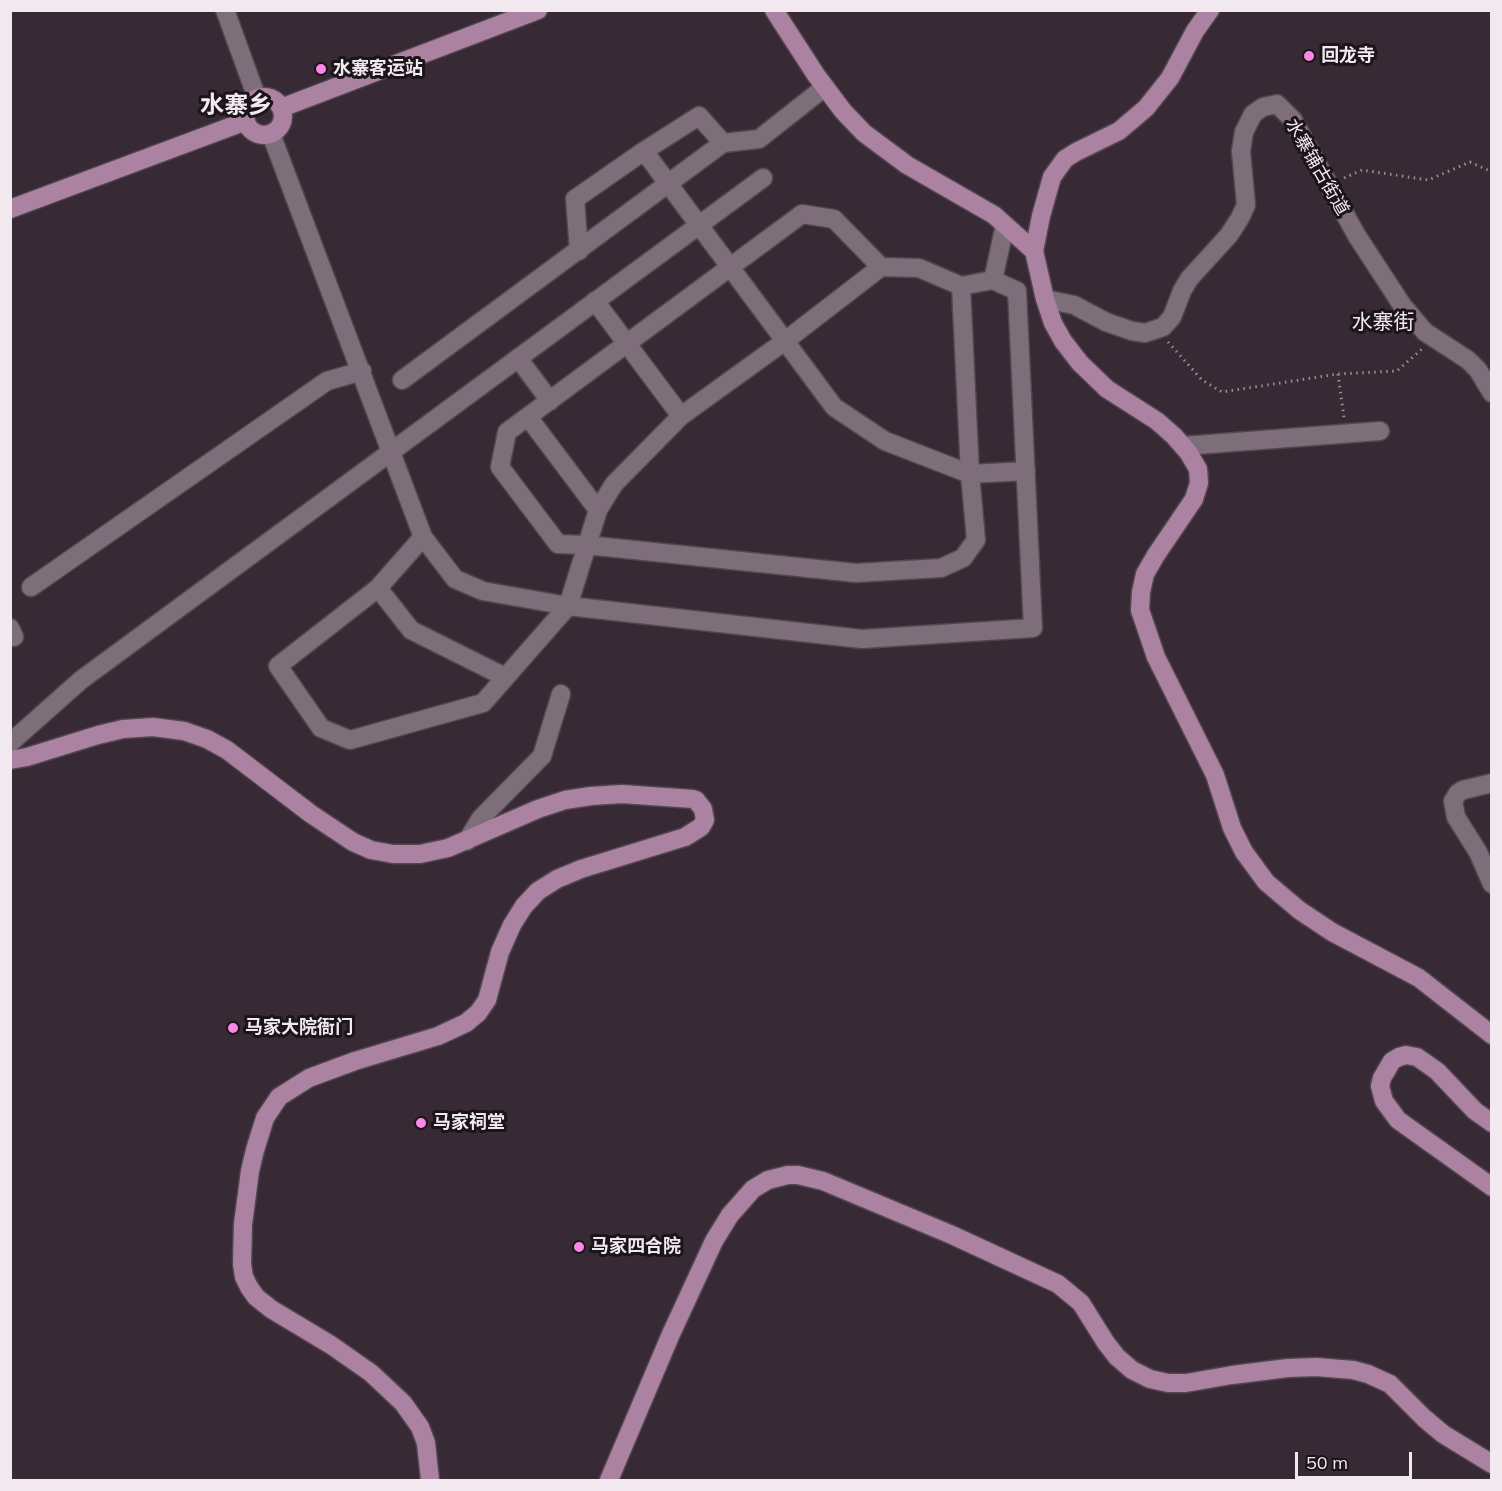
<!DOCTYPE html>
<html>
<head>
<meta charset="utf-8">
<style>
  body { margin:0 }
  #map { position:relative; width:1502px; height:1491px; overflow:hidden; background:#382a35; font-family:Mulish,sans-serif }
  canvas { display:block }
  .frame { position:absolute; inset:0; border:12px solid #f2e9ef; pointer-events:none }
  .scale { position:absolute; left:1295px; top:1452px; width:117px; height:27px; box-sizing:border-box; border:3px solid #f2e9ef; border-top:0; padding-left:8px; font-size:18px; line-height:21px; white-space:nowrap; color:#f2e9ef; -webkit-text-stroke:4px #1b151a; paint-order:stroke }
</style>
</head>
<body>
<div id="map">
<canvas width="1502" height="1491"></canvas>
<div class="frame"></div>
<div class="scale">50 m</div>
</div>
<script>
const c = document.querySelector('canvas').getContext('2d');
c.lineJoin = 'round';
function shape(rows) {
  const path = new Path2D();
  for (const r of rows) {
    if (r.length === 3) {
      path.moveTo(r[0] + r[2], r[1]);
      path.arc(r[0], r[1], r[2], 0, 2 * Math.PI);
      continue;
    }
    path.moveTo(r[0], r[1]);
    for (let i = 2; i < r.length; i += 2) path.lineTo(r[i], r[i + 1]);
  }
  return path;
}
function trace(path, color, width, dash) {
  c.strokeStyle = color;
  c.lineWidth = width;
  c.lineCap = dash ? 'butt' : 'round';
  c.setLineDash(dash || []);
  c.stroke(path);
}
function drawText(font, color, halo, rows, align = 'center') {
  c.font = font + ' Mulish,"Noto Sans SC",sans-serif';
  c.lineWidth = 6;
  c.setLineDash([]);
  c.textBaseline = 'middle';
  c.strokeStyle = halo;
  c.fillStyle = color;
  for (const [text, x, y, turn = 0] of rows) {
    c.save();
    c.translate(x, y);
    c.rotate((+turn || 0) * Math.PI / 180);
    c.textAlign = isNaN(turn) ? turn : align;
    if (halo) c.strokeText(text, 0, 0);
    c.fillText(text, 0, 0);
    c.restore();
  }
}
const minor = shape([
  [225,10,257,98],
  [271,134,423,537,455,579,483,591,568,606,862,639,1033,628,1017,291,993,280,961,286,919,268,881,267,834,219,802,214,507,432,500,467,558,544,586,545,856,573,941,568,963,558,976,540,970,474,961,286],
  [644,151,834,407,885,441,970,474,1026,471],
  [579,251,575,199,644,151,699,116,723,143],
  [993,280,1005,225],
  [1045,299,1074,305,1106,322,1132,331,1145,333,1163,327,1172,317,1182,291,1189,279,1229,235,1240,218,1246,205,1241,151,1244,132,1253,114,1263,107,1277,104,1293,120,1357,236,1402,305,1425,332,1468,360,1478,370,1492,393],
  [595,301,681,416],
  [518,358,550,401],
  [402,380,723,143,759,139,825,87],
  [528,417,598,510],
  [1183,446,1380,431],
  [423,537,378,588,278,666,321,728,350,740,483,703,568,606,598,510,614,484,681,416,785,341,881,267],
  [31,587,327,381,362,371],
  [378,588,411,630,505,677],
  [10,628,14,637],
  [10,743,81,680,763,178],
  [1492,783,1463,790,1458,793,1453,801,1456,817,1478,852,1492,884],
  [467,841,481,818,542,756,561,694]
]);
const major = shape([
  [774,10,816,75,843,111,864,133,907,165,994,215,1034,251],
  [1210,10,1195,31,1170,78,1146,108,1119,131,1076,152,1065,159,1052,177,1041,216,1034,251,1045,299,1053,323,1063,341,1080,363,1107,389,1157,421,1174,436,1188,452,1198,469,1199,483,1194,499,1156,555,1145,574,1141,592,1140,610,1156,657,1215,775,1232,828,1244,852,1266,882,1299,910,1332,932,1419,978,1492,1035],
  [264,116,19],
  [281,108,538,10],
  [10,209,246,121],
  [10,760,27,757,98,735,123,729,153,727,184,731,207,739,227,750,311,814,353,842,371,850,393,854,420,854,448,848,538,809,565,800,591,796,622,794,693,799,696,800,703,809,705,820,701,827,685,837,581,869,557,879,538,891,524,906,512,925,500,952,487,1000,478,1013,466,1023,438,1036,355,1061,309,1078,279,1097,265,1118,255,1150,250,1171,243,1224,242,1264,244,1277,249,1287,256,1297,271,1309,331,1345,371,1373,403,1403,420,1427,426,1443,430,1480],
  [1492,1123,1475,1111,1437,1071,1417,1057,1406,1055,1399,1057,1392,1061,1382,1078,1380,1086,1384,1101,1398,1120,1492,1187],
  [609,1480,671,1334,714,1241,730,1215,753,1189,768,1180,788,1175,798,1175,823,1181,952,1235,1058,1284,1081,1303,1106,1343,1117,1357,1132,1370,1150,1379,1168,1383,1186,1383,1232,1375,1288,1368,1316,1367,1353,1370,1368,1374,1390,1384,1424,1418,1443,1434,1492,1464]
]);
trace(minor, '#52464f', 21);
trace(major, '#52464f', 21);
trace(shape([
  [1344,178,1362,170,1428,180,1470,162,1492,172],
  [1168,342,1202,380,1222,392,1338,374,1397,371,1423,348],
  [1338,374,1344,418]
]), '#998d96', 3, [1.5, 4.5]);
trace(minor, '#7e6e7a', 18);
trace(major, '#ac82a2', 18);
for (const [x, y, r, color] of [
  [1309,56,6,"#fc86e4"],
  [321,69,6,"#fc86e4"],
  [233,1028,6,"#fc86e4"],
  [421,1123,6,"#fc86e4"],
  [579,1247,6,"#fc86e4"]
]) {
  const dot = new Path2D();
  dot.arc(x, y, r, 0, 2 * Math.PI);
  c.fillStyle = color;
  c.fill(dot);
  trace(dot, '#1b151a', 2);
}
drawText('bold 18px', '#f2e9ef', '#1b151a', [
  ["回龙寺",1321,56],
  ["水寨客运站",333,69],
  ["马家大院衙门",245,1028],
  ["马家祠堂",433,1123],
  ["马家四合院",591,1247]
], 'left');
drawText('18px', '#f2e9ef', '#1b151a', [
  ["水寨铺古街道",1317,167,60]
]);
drawText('21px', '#f2e9ef', '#1b151a', [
  ["水寨街",1383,323]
]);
drawText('bold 24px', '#f2e9ef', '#1b151a', [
  ["水寨乡",236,106]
]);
</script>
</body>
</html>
